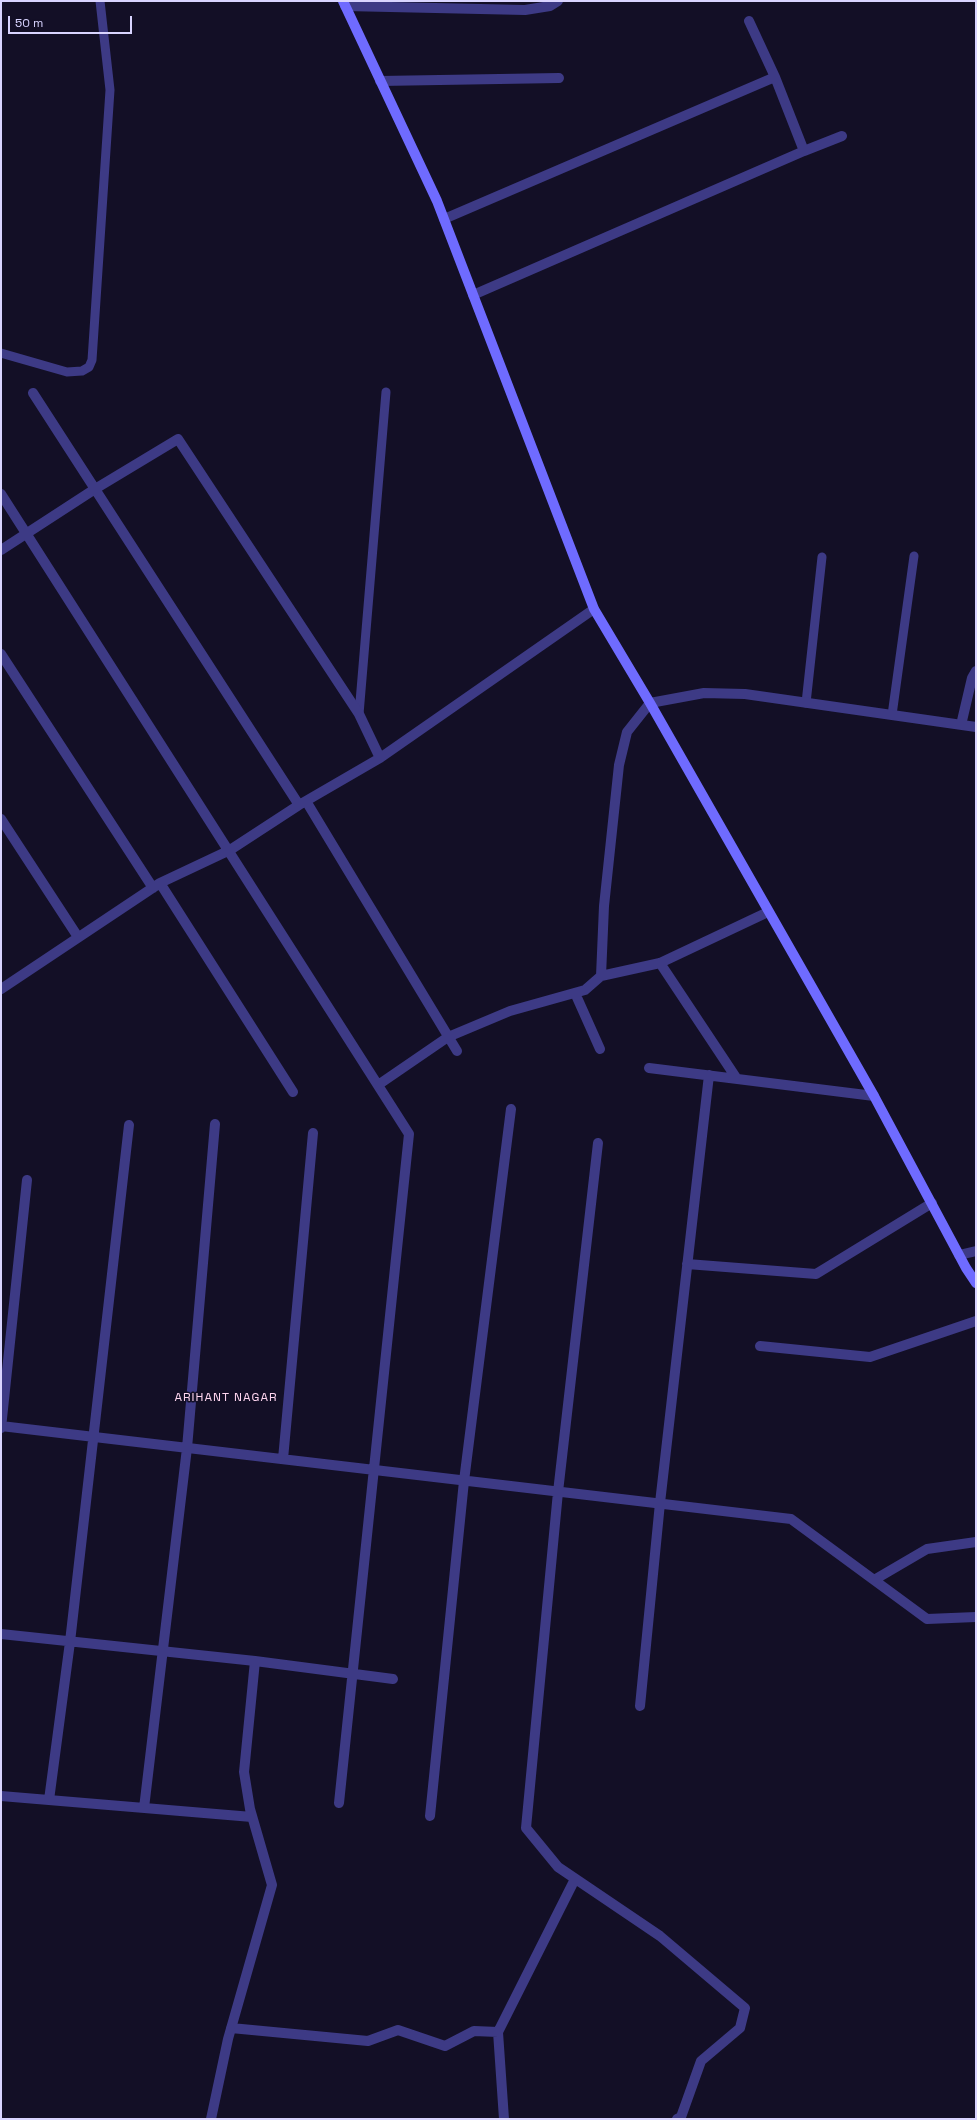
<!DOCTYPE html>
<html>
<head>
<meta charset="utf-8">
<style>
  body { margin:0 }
  #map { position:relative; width:977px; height:2120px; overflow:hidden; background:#130f26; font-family:"Space Grotesk",sans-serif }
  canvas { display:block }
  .frame { position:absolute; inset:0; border:2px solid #d9d4ff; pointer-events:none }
  .scale { position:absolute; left:8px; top:16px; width:124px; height:18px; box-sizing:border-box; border:2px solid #d9d4ff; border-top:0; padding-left:5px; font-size:12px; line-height:14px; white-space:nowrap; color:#d9d4ff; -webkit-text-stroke:3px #130f26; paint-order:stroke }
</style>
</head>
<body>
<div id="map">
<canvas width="977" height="2120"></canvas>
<div class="frame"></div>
<div class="scale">50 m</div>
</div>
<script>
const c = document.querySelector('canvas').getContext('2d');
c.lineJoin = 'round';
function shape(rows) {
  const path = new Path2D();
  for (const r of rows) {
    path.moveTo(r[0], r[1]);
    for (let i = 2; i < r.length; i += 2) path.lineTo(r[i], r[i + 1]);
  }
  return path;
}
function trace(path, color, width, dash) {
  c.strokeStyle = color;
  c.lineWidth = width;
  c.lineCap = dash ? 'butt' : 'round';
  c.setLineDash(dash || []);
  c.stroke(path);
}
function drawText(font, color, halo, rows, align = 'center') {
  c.font = font + ' "Space Grotesk",sans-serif';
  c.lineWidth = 3;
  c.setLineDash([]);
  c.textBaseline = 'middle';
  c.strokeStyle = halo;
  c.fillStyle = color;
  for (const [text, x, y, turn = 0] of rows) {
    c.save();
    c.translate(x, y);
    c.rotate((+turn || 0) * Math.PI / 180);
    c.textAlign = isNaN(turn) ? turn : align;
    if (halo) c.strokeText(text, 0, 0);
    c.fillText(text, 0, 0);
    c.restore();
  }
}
trace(shape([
  [1,353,67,372,82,371,89,367,92,360,110,90,100,1],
  [806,703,822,557],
  [359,714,386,392],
  [892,715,914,556]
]), '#3d3a85', 9);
trace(shape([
  [345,6,525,10,550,6,558,1],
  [749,21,775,77,804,151],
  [380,81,559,78],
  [444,219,775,77],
  [473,295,804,151,842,136],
  [33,393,299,805],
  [1,494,409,1134,339,1803],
  [1,550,95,489,178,439,359,714,380,758],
  [1,654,153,888],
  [961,725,972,678,976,671],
  [306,801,457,1051],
  [1,819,78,937],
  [160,883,293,1092],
  [660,963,737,1079],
  [601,976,604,906,619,765,627,732,650,703,704,693,745,694,976,727],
  [1,989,160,883,230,850,299,805,380,758,594,609],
  [575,993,600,1049],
  [649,1068,874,1096],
  [378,1085,448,1037,510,1011,585,990,601,976,660,963,768,912],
  [598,1143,558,1492,526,1828,558,1867,660,1936,745,2008,740,2028,701,2061,681,2117,677,2119],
  [959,1255,976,1251],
  [687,1264,816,1274,932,1203],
  [760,1346,870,1357,976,1321],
  [1,1426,791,1519,874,1580,927,1549,976,1542],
  [1,1428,27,1180],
  [283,1459,313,1133],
  [874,1580,927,1619,976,1617],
  [1,1634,255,1661,393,1679],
  [640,1706,660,1503,709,1075],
  [1,1796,252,1817],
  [49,1800,70,1642,129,1125],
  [144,1808,187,1448,215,1124],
  [430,1816,464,1481,511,1109],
  [231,2028,368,2041,398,2030,445,2046,474,2031,498,2032],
  [211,2119,228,2039,272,1885,250,1809,244,1772,255,1661],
  [504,2119,498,2032,575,1879]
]), '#3d3a85', 10);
trace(shape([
  [343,1,437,201,594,609,650,703,874,1096,966,1268,976,1283]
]), '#6f6bff', 10);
c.letterSpacing = '1px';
drawText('12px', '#ffd6f0', '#130f26', [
  ["ARIHANT NAGAR",226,1398]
]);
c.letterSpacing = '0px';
</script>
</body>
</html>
